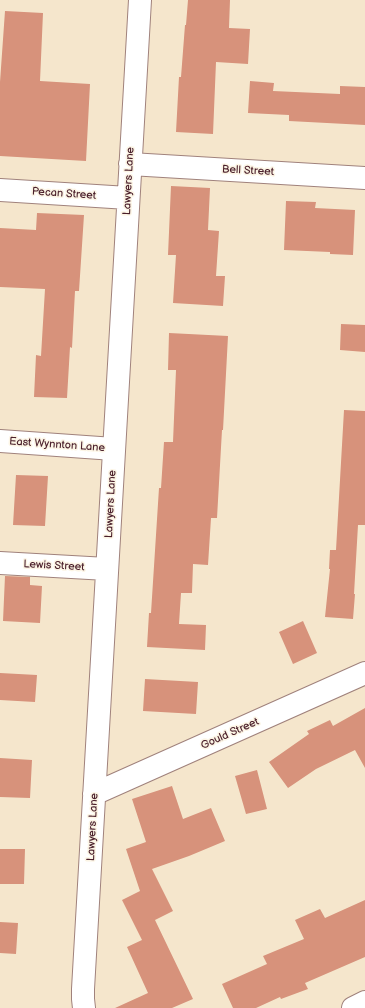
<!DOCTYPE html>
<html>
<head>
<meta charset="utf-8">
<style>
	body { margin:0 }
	canvas { display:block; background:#f5e6cc }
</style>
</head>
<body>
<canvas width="365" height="1008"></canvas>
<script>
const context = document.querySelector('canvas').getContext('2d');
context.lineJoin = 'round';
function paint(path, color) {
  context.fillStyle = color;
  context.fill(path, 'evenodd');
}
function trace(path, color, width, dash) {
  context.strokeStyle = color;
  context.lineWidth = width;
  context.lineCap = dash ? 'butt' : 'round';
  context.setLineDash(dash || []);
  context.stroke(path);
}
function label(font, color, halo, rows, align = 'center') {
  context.font = font + ' "Balsamiq Sans",sans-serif';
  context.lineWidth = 3;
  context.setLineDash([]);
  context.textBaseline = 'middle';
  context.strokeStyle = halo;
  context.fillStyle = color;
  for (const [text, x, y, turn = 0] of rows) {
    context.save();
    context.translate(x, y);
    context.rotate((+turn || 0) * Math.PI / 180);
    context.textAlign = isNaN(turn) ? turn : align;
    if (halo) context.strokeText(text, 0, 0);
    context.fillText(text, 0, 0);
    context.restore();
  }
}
const building = new Path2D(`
	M188,0h42l-1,28 21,1 -2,35 -32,-2 -3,72 -37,-2 3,-55h2l4,-52h1z
	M5,11l38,2 -3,68 50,3 -4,77 -86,-5v-74z
	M250,81l24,2 -1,8 67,3v-8l25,1v38l-76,-4v-6l-41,-2z
	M171,186l39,2 -2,42 11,1 -3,45h9l-2,30 -50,-3 3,-48h-8z
	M286,201l30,1 -1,6 40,2 -2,45 -23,-1v-2l-46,-2z
	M37,213l47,2 -5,76h-4l-3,57 -2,-1 -3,51 -33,-1 2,-42 5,1 4,-67 -45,-2v-59l36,2z
	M341,324l24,1v27l-25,-2z
	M169,333l59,3 -5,94h-1l-5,88h-6l-3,47 -15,-1 -1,29h-11l-2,31 27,1 -1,25 -58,-3 2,-34h2l8,-125h2l3,-46h9l3,-72h-8z
	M344,410l21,1v114h-7l-4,69h1l-2,25 -28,-2 5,-48h-1l1,-19h6z
	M16,475l32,1 -3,50 -32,-1z
	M5,576l25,1v8l12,1 -2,37 -37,-2z
	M303,621l14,32 -24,11 -14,-32z
	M0,673l37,2 -2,27 -35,-2z
	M145,679l53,3 -2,32 -53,-3z
	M365,708v60l-10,-18 -39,19 -28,19 -19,-26 40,-28 -2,-3 23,-11 3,6z
	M0,758l32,2 -2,38 -30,-1z
	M257,770l10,39 -21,5 -11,-38z
	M172,786l11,33 28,-11 14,33 -36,15 -37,13 21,42 -18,9 38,79 -21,9h-57l33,-15 -21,-46 15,-7 -20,-40 18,-9 -14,-42 20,-7 -14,-43z
	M0,849h25l-1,35h-24z
	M365,900v57l-60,26 3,6 -27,10 -1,-2 -24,11h-23l-11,-24 45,-20 -4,-8 41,-17 -9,-19 25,-11 5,9z
	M0,922l18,1 -2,31 -16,-1z`);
const minor = new Path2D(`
	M130,164l235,14
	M0,190l128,8
	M0,441l114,8
	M0,563l107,6
	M94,794l271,-121
	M84,1008l-1,-9v-10l57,-989
	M353,1008l12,-6`);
const streetNames = [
	["Bell Street",248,171,3],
	["Lawyers Lane",129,181,-87],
	["Pecan Street",64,194,4],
	["East Wynnton Lane",57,445,4],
	["Lawyers Lane",111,504,-87],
	["Lewis Street",54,566,3],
	["Gould Street",230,734,-24],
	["Lawyers Lane",93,827,-87]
];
paint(building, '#d7927b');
trace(minor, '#a0827c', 24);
trace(minor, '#fff', 22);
label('11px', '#4a1f2b', '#fcf5e5', streetNames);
</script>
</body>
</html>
